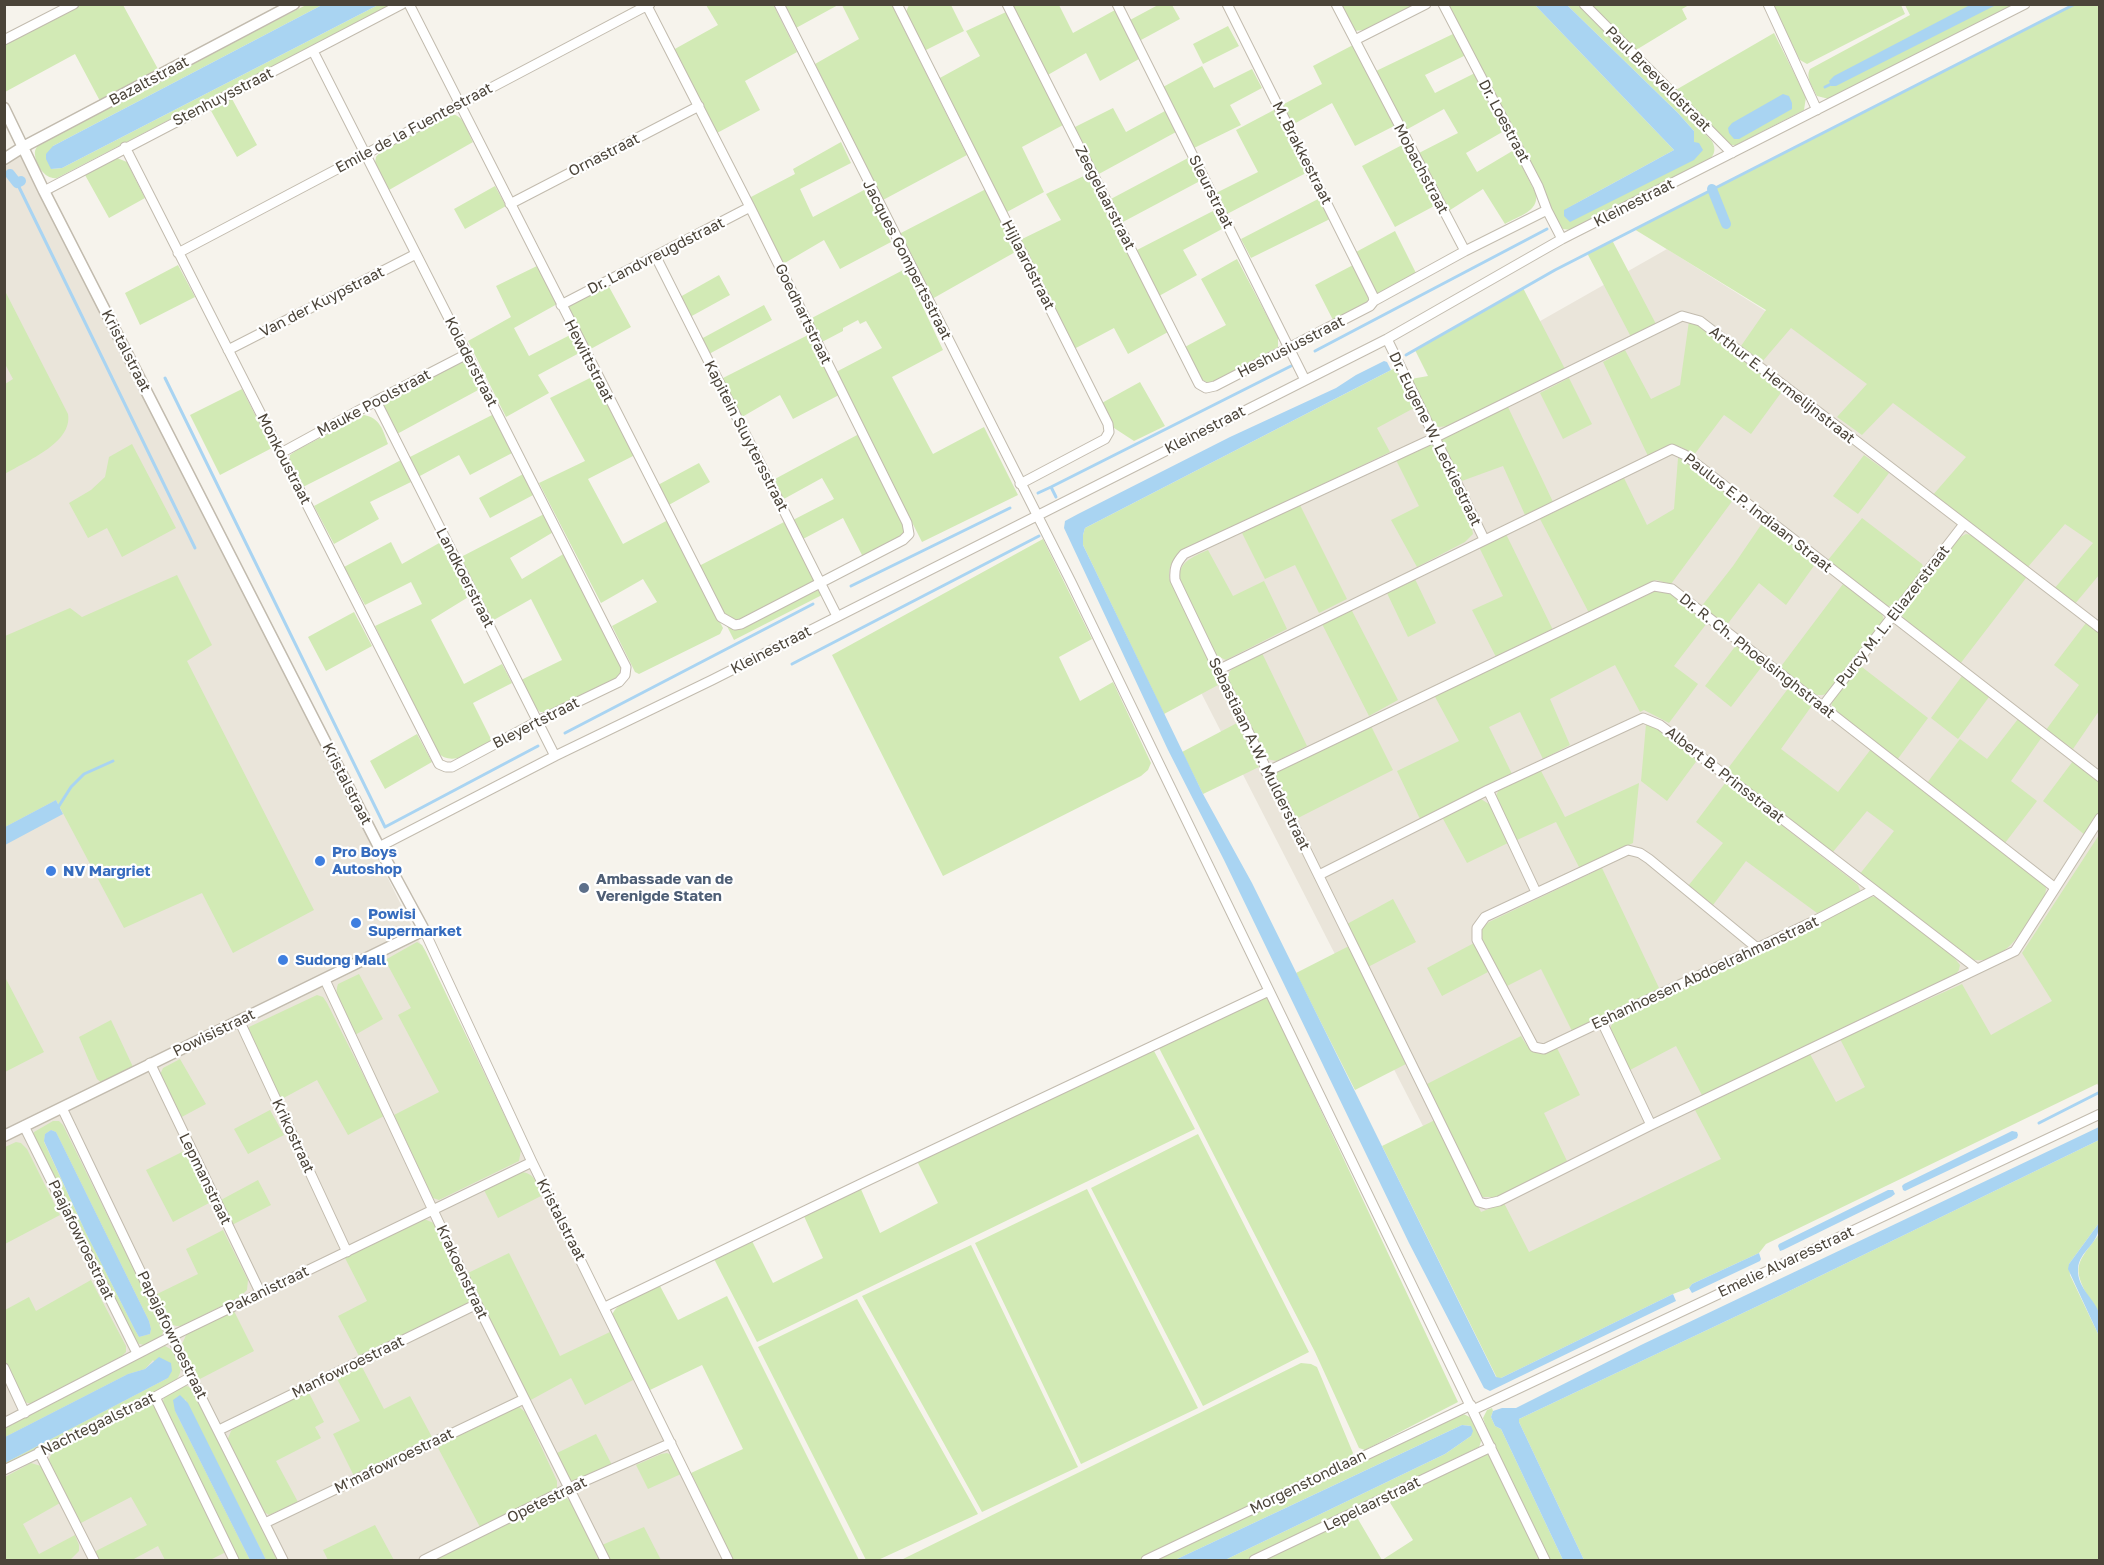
<!DOCTYPE html>
<html>
<head>
<meta charset="utf-8">
<style>
	body { margin:0 }
	#map { position:relative; width:2104px; height:1565px; overflow:hidden; background:#f6f3ec; font-family:"Golos Text",sans-serif }
	canvas { display:block }
	.frame { position:absolute; inset:0; border:6px solid #4b4439; pointer-events:none }
</style>
</head>
<body>
<div id="map">
<canvas width="2104" height="1565"></canvas>
<div class="frame"></div>
</div>
<script>
const context = document.querySelector('canvas').getContext('2d');
context.lineJoin = 'round';
function paint(path, color) {
  context.fillStyle = color;
  context.fill(path, 'evenodd');
}
function trace(path, color, width, dash) {
  context.strokeStyle = color;
  context.lineWidth = width;
  context.lineCap = dash ? 'butt' : 'round';
  context.setLineDash(dash || []);
  context.stroke(path);
}
function label(font, color, halo, rows, align = 'center') {
  context.font = font + ' "Golos Text",sans-serif';
  context.lineWidth = 4.5;
  context.setLineDash([]);
  context.textBaseline = 'middle';
  context.strokeStyle = halo;
  context.fillStyle = color;
  for (const [text, x, y, turn = 0] of rows) {
    context.save();
    context.translate(x, y);
    context.rotate((+turn || 0) * Math.PI / 180);
    context.textAlign = isNaN(turn) ? turn : align;
    if (halo) context.strokeText(text, 0, 0);
    context.fillText(text, 0, 0);
    context.restore();
  }
}
const residential = new Path2D(`
	M23,147l705,1413h-723l-1,-1403z
	M1667,249l432,272v565l-31,-22 -560,228 -378,-738z`);
const green = new Path2D(`
	M773,4l24,48 -52,29 15,29 -43,23 -44,-83 45,-25 -12,-20z
	M1012,4l47,1 14,28 42,-23 24,49 -39,22 -14,-28 -40,23z
	M81,5h42l35,64 -58,32 -25,-47 -70,38v-48z
	M306,5h16l-269,141 -2,23 11,-1 316,-163h13l-334,173c-11,2 -21,-12 -22,-23 -1,-6 3,-10 7,-14z
	M784,5h54l-42,23z
	M842,5h50l75,150 -84,45 -68,-136 44,-25z
	M909,5h42l13,26 -40,20 -19,-37z
	M1158,5h14l8,14 -39,21 -11,-20z
	M1340,5h76l-50,25 -13,1z
	M1448,5h87l139,145 -110,60 130,-68v-11l-16,-18 -111,-108h11l134,136c4,8 3,13 -3,19l-114,58h-2l-22,12 -8,-1 -6,-8z
	M1591,5h98l-7,4 5,10 -51,31z
	M1772,5h129l4,9 -98,50 -7,-4z
	M1905,5h116l-192,94 -12,-3c-4,-8 -12,-19 -7,-27l100,-54z
	M2075,5h24v570l-25,30 -20,-16 39,-46 -28,-19 -38,44 -95,-72 34,-39 -73,-54 -31,32 -25,-18 30,-33 -76,-56 -29,34 -21,-16 25,-36 -132,-81z
	M1006,12l57,113 -41,22 22,45 -39,21 -67,-134 42,-23 -14,-25z
	M1228,26l11,20 -36,18 -10,-20z
	M1455,33l11,22 -41,20 10,18 40,-20 29,58 -38,22 11,19 37,-22 22,44c3,18 -18,22 -31,30l-22,-35 -36,23 -30,-58 41,-21 -14,-24 -40,22 -30,-59z
	M1774,33l32,64 -2,13 -68,35h-6l-56,-54z
	M1353,45l41,81 -39,20 -23,-43 -40,22 -10,-20 40,-21 -9,-18z
	M1202,66l12,22 38,-19 10,19 -32,17 11,20 -47,23 -31,-61z
	M231,97l26,48 -20,12 -27,-48z
	M1113,108l13,24 39,-21 11,21 -79,43 -24,-47z
	M1274,110l34,62 -81,42 -11,-21 42,-21 -22,-42z
	M449,114c15,-1 18,17 24,28l-84,48 -14,-27 1,-6 5,-6z
	M841,142l10,21 -51,26 13,28 51,-27 27,52 -51,27 -16,-29 -41,24 -34,-66 46,-24 -2,-5z
	M1404,144l32,61 -41,22 -33,-61z
	M117,158l10,4 18,36 -36,20 -24,-43z
	M1188,158l12,23 -79,42 -12,-23z
	M1088,174l80,158 -40,22 -14,-26 -40,21 -56,-108 43,-21 -15,-26z
	M495,186l11,20 -41,23 -11,-20z
	M986,189l31,62 -85,48 -33,-65z
	M1320,198l10,21 -79,39 -10,-19z
	M1213,211l9,18 -39,21 14,25 -38,21 -24,-45z
	M1395,231l24,48 -42,16 -21,-43z
	M1612,240l44,84 -25,13 -44,-84z
	M1237,259l41,78v10l-66,36c-17,-1 -22,-22 -29,-35l43,-23 -25,-46z
	M1355,264l14,32 -2,6 -34,18 -18,-35z
	M178,265l17,32 -55,28 -15,-32z
	M539,265l20,38 -45,25 15,28 45,-23 9,18 -45,24 11,18 -43,24 -38,-76 43,-24 -15,-31z
	M905,269l38,81 -51,27 41,77 51,-27 34,68 -96,47 -86,-170 46,-24 -16,-27 -6,3 -2,-4 -15,8v3l-21,11 -12,-23z
	M719,275l11,20 -40,22 -10,-20z
	M608,285l23,42 -44,24 -20,-38 2,-9z
	M1523,288l42,81 -115,57 -12,1 -6,-3 -21,-45 17,-3 -13,-26z
	M5,291l63,123c5,29 -42,47 -63,60v-90l8,-5 -8,-15z
	M764,305l8,15 -63,34 -8,-15z
	M1689,321l10,4 84,65 -32,44 -27,-19 -30,40c-21,-15 -24,-10 -46,1l-45,-94 22,-12 26,49 29,-14z
	M808,335l31,60 -46,24 -13,-24 -38,22 -21,-38z
	M459,359l9,4 12,26 -83,45 -13,-26v-7z
	M1395,368l19,40 -37,20 13,24 -209,100c-9,8 -12,13 -12,26l51,106 -56,30 -81,-169v-10l2,-7z
	M596,375l39,80 -47,24 35,65 45,-24 55,108 -3,6 -81,40 -4,-2 -23,-46 45,-24 -14,-23 -42,24 -62,-120 46,-22 -35,-63z
	M1569,378l23,46 -29,15 -23,-46z
	M1140,382l25,44 -31,15 -23,-15 -11,-22z
	M242,389l30,59 -52,27 -30,-60z
	M1508,407l45,95 -28,13 -22,-49 -44,16 -18,-38 1,-5 3,-3z
	M494,414l20,38 -44,23 -11,-20 -41,22 -10,-19z
	M364,415c16,3 19,15 24,29l-85,43 -13,-25v-7l7,-5z
	M859,434l46,89v7l-3,6 -39,21 -20,-39 -40,21 -10,-19 41,-21 -12,-21 -40,22 -9,-20z
	M132,444l44,84 -54,29 -15,-29 -19,10 -19,-35 22,-13 14,-13 4,-20z
	M1427,444l5,1 4,4 36,79 1,6 -8,8 -48,25 -26,-47 28,-14 -23,-46z
	M1864,455l25,18 -31,41 -25,-18z
	M1678,458l7,1 48,41 -62,84 -15,-4 -67,33 -49,-94 84,-41 23,47 27,-16z
	M401,460l10,22 -41,20 9,17 -45,25 -20,-38z
	M699,463l11,19 -43,24 -11,-20z
	M525,473l10,21 -45,24 -11,-20z
	M1300,505l47,94 -28,14 -24,-48 -30,14 -23,-46z
	M546,513l9,18 -45,27 12,21 43,-26 56,106 1,12 -6,7 -69,34h-7l-5,-5 -14,-27 41,-20 -31,-61 -39,22 -33,-63z
	M1862,518l60,46 2,5 -26,34 -5,3h-6l-59,-46z
	M784,522l38,73 -88,45 -37,-73z
	M1763,522l53,41 -30,42 -27,-22 -33,43 -25,-19 32,-41z
	M1506,534l47,96 -57,27 -24,-47 31,-14 -24,-49z
	M1966,534l5,1 55,43 -66,86 -53,-41 -6,-9 2,-5 56,-71z
	M1043,539l49,100 -33,18 21,44 33,-19 38,81 -3,7 -7,6 -198,100 -111,-221z
	M391,542l11,22 39,-22 29,54 -39,24 33,64 38,-20 10,19 -39,20 19,38c-16,8 -39,28 -55,11l-62,-126 47,-22 -11,-22 -46,23 -21,-38z
	M1208,550l25,46 31,-15 23,48 -61,31 -11,-5 -36,-74c-1,-19 13,-24 29,-31z
	M177,575l35,70 -25,16 127,249 -81,43 -31,-60 -78,35 -68,-128 -51,27v-191l65,-28 12,9z
	M1414,577l22,46 -28,14 -22,-46z
	M1843,584l39,30 2,6 -2,6 -53,67c-19,9 -36,-13 -50,-24z
	M1658,590l15,5 34,28 -33,43 24,18 -29,39 -25,-13 -4,2 -25,-47 -65,34 20,46 -27,14 -23,-47 -31,15 23,47 -92,45 -23,-48 62,-30 -25,-46z
	M1350,607l48,93 -29,16 -48,-94z
	M354,612l18,34 -46,25 -18,-34z
	M2086,623l13,10v78l-26,38 -27,-19 33,-45 -25,-20z
	M1737,644l26,21 -32,42 -26,-21z
	M1262,653l45,93 -30,15 -11,-2 -38,-79c-1,-16 21,-21 34,-27z
	M1858,664l70,54 -31,42 -63,-48 -3,-9z
	M1962,676l27,21 -31,42 -27,-21z
	M1790,686l23,18 -32,45 57,43 33,-43 174,134 1,6 -1,6c-15,24 -39,74 -75,64l-111,-84 35,-44 -27,-20 -35,42 -106,-82z
	M2018,719l24,18 -31,44 26,20 -32,42 -78,-60 33,-44 27,20z
	M1237,723l22,44 -56,27 -21,-42z
	M1646,724l7,1 45,34 -31,42 -26,-20z
	M1371,726l22,44 -97,49 -23,-45 3,-3z
	M417,734l15,28 -47,27 -15,-28z
	M2073,761l26,20v33l-14,21 -42,-34z
	M1540,769l25,48 74,-34 -6,60 -53,26 -24,-47 -39,18 -21,-44 4,-9z
	M1726,782l126,98 6,5 2,5 -2,5 -32,15 -9,3 -71,-52 -33,44 -25,-19 35,-43 -27,-21z
	M1481,799l11,7 18,36 -43,21 -25,-46z
	M2099,835v248l-333,161 -7,9 -67,31 -3,4 -16,6 -172,84h-4l-115,-232 53,-26 46,92 23,-9 25,49 192,-93 -26,-49 115,-56 26,48 29,-15 -25,-48 122,-55 29,51 61,-34 -30,-48z
	M1602,868l58,122 -87,43 -32,-64 -36,18 -25,-53 3,-7 6,-5z
	M1870,896l9,2 74,58 7,9 -1,5 -4,5 -252,122 -27,-51 -46,24 -19,-38v-6l4,-6z
	M1393,899l23,43 -48,25 -21,-43z
	M417,942l5,3 4,7 95,198 -2,11 -80,39 -6,-2 -3,-6 -36,-77 45,-23 -41,-77 13,-7 -26,-48z
	M1474,943l14,29 -46,24 -15,-28z
	M1349,946l57,118 -51,26 -59,-117z
	M359,974l24,45 -28,16c-7,-15 -23,-35 -17,-51z
	M5,977l39,75 -39,20h-1z
	M317,995l6,2 4,6 57,113 -36,19 -31,-55 -39,21 -32,-70 3,-4z
	M1267,996l191,406 -93,48 -6,-2 -44,-96 -157,-306z
	M111,1020l23,49 -30,16 -7,-6 -18,-42z
	M1521,1036c11,19 16,21 36,12l23,47 -36,18 23,48 -70,36h-14l-5,-4 -53,-108z
	M1153,1049l42,80 -438,213 -44,-85 38,-18 22,44 50,-25 -20,-44 57,-27 20,46 58,-30 -21,-42z
	M180,1059l26,45 -28,15 -19,-42 4,-9z
	M270,1110l14,25 -36,19 -14,-25z
	M53,1121h6l4,4 98,200 2,7 -2,6 -17,7 -8,-2 -104,-207 2,-4zM51,1130l5,2 93,189 2,8 -1,5 -11,3 -4,-7 -49,-97 -42,-91 1,-8z
	M1198,1134l111,218 -106,54 -112,-218z
	M2099,1140v83l-30,41 1,11 29,61v224h-515l-65,-138v-3l262,-124z
	M16,1142l5,1 6,6 33,66 -55,29v-97z
	M184,1151l27,51 -38,20 -27,-52z
	M521,1172c14,1 16,12 22,23l-45,23 -14,-28z
	M258,1180l13,25 -39,20 -13,-24z
	M1087,1189l111,219 -117,56 -106,-221z
	M424,1219l10,4 36,75 -1,6 -109,54 -22,-42 29,-15 -22,-43z
	M223,1230l25,50 -1,10 -7,7 -59,29h-5l-5,-2 -16,-29 43,-21 -12,-25z
	M2099,1234v81c-7,-14 -26,-36 -19,-53 4,-10 13,-19 19,-28z
	M971,1245l107,222 -96,45 -120,-216z
	M509,1253l51,103 52,-25 23,48 -50,26 -14,-27 -42,23 -61,-128z
	M91,1280l35,66v6l-4,4 -90,48 -8,-2 -19,-41v-51l24,-13 7,14z
	M660,1286l18,34 49,-24 132,264h-126l-42,-87 52,-24 -41,-84 -52,25 -38,-74c2,-14 36,-24 48,-30z
	M857,1299l121,215 -100,46h-12l-108,-213z
	M234,1311l20,40 -56,29 -16,-36 5,-11z
	M165,1346l9,5c5,12 11,20 1,30l-170,86v-4l163,-85 -15,-18 -8,9 -17,5 -123,63v-9l127,-67z
	M1301,1363l10,1 6,3 36,86 -2,5 -213,102h-237z
	M362,1367l22,42 26,-13 22,41 -78,39 -21,-42 27,-13 -23,-42z
	M186,1386l4,1 4,5 83,168h-11l-81,-161 -10,12 75,149h-12l-75,-154c-2,-12 12,-19 23,-20z
	M308,1391l16,31 -9,5 6,11 -45,23 22,41 -29,13 -5,-3 -37,-71 4,-10 5,-5z
	M150,1404h4l72,148 -16,8h-45l-7,-14 -26,14h-35l-5,-7 55,-28 -16,-28 -52,27 -31,-63 5,-10z
	M518,1406l7,6 32,69v11l-76,37 -44,-83z
	M1492,1408l1,3 -2,6 4,9 6,3 62,131h-14l-61,-128 -5,-14 4,-8z
	M1462,1414c13,2 24,22 17,33l-233,113h-21l220,-106 26,-18v-10l-9,-1 -15,7 -272,128h-23l254,-121z
	M596,1434l17,33 -38,16 -5,-1 -15,-28z
	M667,1453l6,3 8,18 -33,15 -12,-24 25,-11z
	M1485,1453l6,3 50,104h-281l95,-46 27,46 31,-20 -24,-39z
	M31,1463l10,3 19,37 -37,21 16,30 36,-19 4,10v6l-9,9h-65v-83z
	M564,1496l7,6 28,58h-166z
	M375,1525l19,35h-66l-5,-10z
	M644,1527l17,33h-51l-8,-15z`);
const water = new Path2D(`
	M322,5h56l-316,163 -11,1 -5,-10v-5l7,-8z
	M1535,5h32l111,108 16,18v11l5,1 4,7 -9,10 -124,62 -6,-6v-6l110,-60z
	M1970,5h26l-160,81h-5l-2,-5 5,-5z
	M1783,94l6,2 3,7v6l-53,30h-5l-5,-6 -1,-5 4,-5z
	M1384,361l3,1 4,8 -306,158 -2,7v10l120,249 49,89 244,494 5,1 172,-84 3,7 -186,90 -6,-3 -75,-145 -185,-383 -56,-110 -104,-222 1,-7 13,-7 152,-77 106,-49 20,-13z
	M56,800l7,14 -58,31v-18z
	M2099,1127v13l-318,155 -262,124v3l65,138h-21l-62,-131 -6,-3 -4,-9 2,-6 9,-3h14l125,-63z
	M51,1130l5,2 93,189 2,8 -1,5 -11,3 -4,-7 -49,-97 -42,-92 1,-7z
	M2012,1131l5,1 1,3 -1,3 -112,53 -2,-1 -1,-4 2,-2z
	M1888,1190h5l2,4 -4,3 -108,53 -3,1 -2,-5 1,-2z
	M2099,1223c1,22 -20,27 -21,46 -1,20 18,30 22,47 1,6 0,14 -1,20l-31,-67 1,-5z
	M1759,1253l2,6 -1,2 -68,32 -3,-5 3,-4z
	M159,1357l12,6 1,8 -4,7 -163,85v-26l123,-63 17,-5z
	M180,1395l8,8 78,157h-16l-75,-149 -2,-11z
	M1462,1425l9,1 2,5 -2,5 -26,18 -220,106h-50z`);
const stream = new Path2D(`
	M1825,87l8,-4
	M17,183l178,365
	M1315,351l232,-122
	M1406,355l149,-85 520,-266
	M165,378l220,449 153,-81
	M1038,493l13,-6
	M1056,497l-5,-10 240,-121
	M851,586l159,-78
	M792,664l247,-128
	M565,733l248,-129
	M57,809l14,-22 13,-13 29,-13
	M2039,1123l61,-31`);
const canal = new Path2D(`
	M10,174l7,9 4,-2
	M1712,189l14,35`);
const minor = new Path2D(`
	M409,4l312,613 14,8 6,-1 162,-84 6,-6 -2,-11 -157,-316 -104,-203
	M779,4l292,578 474,978
	M897,4l211,420 1,8 -4,7 -85,45
	M1007,4l192,380 7,4 9,-2 155,-80 4,-5 91,-50
	M1117,4l188,376
	M1227,4l146,292 1,5
	M1336,4l129,247 82,-41
	M1443,4l95,182 9,24 15,29
	M1584,4l148,149
	M1768,4l49,106
	M4,40l70,-36
	M1355,40l71,-36
	M125,147l314,617 7,3h6l86,-46 81,-39 6,-7 1,-8 -313,-616
	M44,191l358,-187
	M510,204l189,-98
	M178,253l472,-249
	M656,257l181,359
	M561,305l189,-98
	M1387,339l97,200
	M228,350l188,-96
	M376,401l179,355
	M281,453l95,-52 91,-47
	M2100,628l-400,-307 -18,-5 -248,122 -250,116c-8,9 -10,14 -9,26 99,208 203,414 304,622l7,2 13,-3 152,-76 364,-174 85,-133
	M1218,670l454,-221 13,6 415,322
	M1822,707l142,-183
	M1266,772l388,-186 18,3 382,298
	M1488,790l48,102
	M379,847l176,-91 157,-76 675,-341 175,-100 463,-235
	M1319,875l169,-85 155,-72 17,7 316,243
	M424,930l108,232 196,398
	M1757,948l-108,-89 -9,-6 -12,-3 -143,67 -8,11v12l57,107 10,2 266,-126 63,-33
	M325,980l152,324 128,256
	M239,1020l108,232
	M1602,1022l49,103
	M150,1063l111,231
	M62,1108l129,269 92,183
	M24,1126l113,227
	M605,1307l264,-127 400,-189
	M4,1368l21,45
	M155,1397l79,163
	M1473,1410l627,-296
	M4,1423l168,-87 360,-174
	M219,1430l258,-126
	M39,1452l55,108
	M4,1470l151,-73 36,-20
	M265,1523l259,-124
	M424,1560l145,-72 102,-45
	M1146,1560l325,-155
	M1254,1560l237,-113`);
const tertiary = new Path2D(`
	M4,108l40,83 335,656 45,83 -420,206
	M4,159l19,-12 271,-143`);
const markers = [
	[320,861,6,"#3f7fe0"],
	[51,871,6,"#3f7fe0"],
	[584,888,6,"#5c6f8a"],
	[356,923,6,"#3f7fe0"],
	[283,960,6,"#3f7fe0"]
];
const streetNames = [
	["Paul Breeveldstraat",1658,79,45],
	["Bazaltstraat",149,81,-28],
	["Stenhuysstraat",223,97,-27],
	["Dr. Loestraat",1504,121,62],
	["Emile de la Fuentestraat",414,128,-28],
	["M. Brakkestraat",1302,153,63],
	["Ornastraat",604,155,-27],
	["Mobachstraat",1421,169,62],
	["Sleurstraat",1211,192,63],
	["Zeegelaarstraat",1105,198,63],
	["Kleinestraat",1634,203,-27],
	["Dr. Landvreugdstraat",656,256,-27],
	["Jacques Gompertsstraat",907,260,63],
	["Hijlaardstraat",1028,265,63],
	["Van der Kuypstraat",322,302,-27],
	["Goedhartstraat",803,314,64],
	["Heshusiusstraat",1291,347,-27],
	["Kristalstraat",126,351,63],
	["Hewittstraat",589,361,63],
	["Koladerstraat",471,362,63],
	["Arthur E. Hermelijnstraat",1782,385,38],
	["Mauke Poolstraat",374,403,-28],
	["Kleinestraat",1205,430,-27],
	["Kapitein Sluytersstraat",746,436,63],
	["Dr. Eugene W. Leckiestraat",1435,439,64],
	["Monkoustraat",284,459,63],
	["Paulus E.P. Indiaan Straat",1758,513,38],
	["Landkoerstraat",465,578,63],
	["Purcy M. L. Eliazerstraat",1893,616,-52],
	["Kleinestraat",771,650,-27],
	["Dr. R. Ch. Phoelsinghstraat",1757,656,38],
	["Bleyertstraat",536,723,-27],
	["Sebastiaan A.W. Mulderstraat",1259,754,64],
	["Albert B. Prinsstraat",1725,775,38],
	["Kristalstraat",347,784,63],
	["Eshanhoesen Abdoelrahmanstraat",1705,973,-25],
	["Powisistraat",214,1033,-26],
	["Krikostraat",293,1136,65],
	["Lepmanstraat",205,1179,64],
	["Kristalstraat",561,1220,63],
	["Paajafowroestraat",81,1240,64],
	["Emelie Alvaresstraat",1786,1262,-25],
	["Krakoenstraat",462,1272,65],
	["Pakanistraat",267,1290,-26],
	["Papajafowroestraat",172,1335,64],
	["Manfowroestraat",348,1367,-26],
	["Nachtegaalstraat",98,1424,-26],
	["M'mafowroestraat",394,1461,-26],
	["Morgenstondlaan",1308,1482,-26],
	["Opetestraat",547,1500,-26],
	["Lepelaarstraat",1372,1504,-26]
];
const shopNames = [
	["Pro Boys",332,852],
	["Autoshop",332,869],
	["NV Margriet",63,871],
	["Powisi",368,914],
	["Supermarket",368,931],
	["Sudong Mall",295,960]
];
const serviceNames = [
	["Ambassade van de",596,879],
	["Verenigde Staten",596,896]
];
paint(residential, '#eae5da');
paint(green, '#d2eab5');
paint(water, '#a9d4f2');
trace(stream, '#a9d4f2', 3);
trace(canal, '#a9d4f2', 10);
trace(minor, '#c2bbae', 11);
trace(tertiary, '#c2bbae', 13);
trace(minor, '#fff', 9);
trace(tertiary, '#fff', 10);
for (const [x, y, r, color] of markers) {
  const dot = new Path2D();
  dot.arc(x, y, r, 0, 2 * Math.PI);
  context.fillStyle = color;
  context.fill(dot);
  trace(dot, '#fff', 2);
}
label('15px', '#4b4439', '#fff', streetNames);
label('bold 15px', '#366cbe', '#fff', shopNames, 'left');
label('bold 15px', '#4e5e75', '#fff', serviceNames, 'left');
</script>
</body>
</html>
